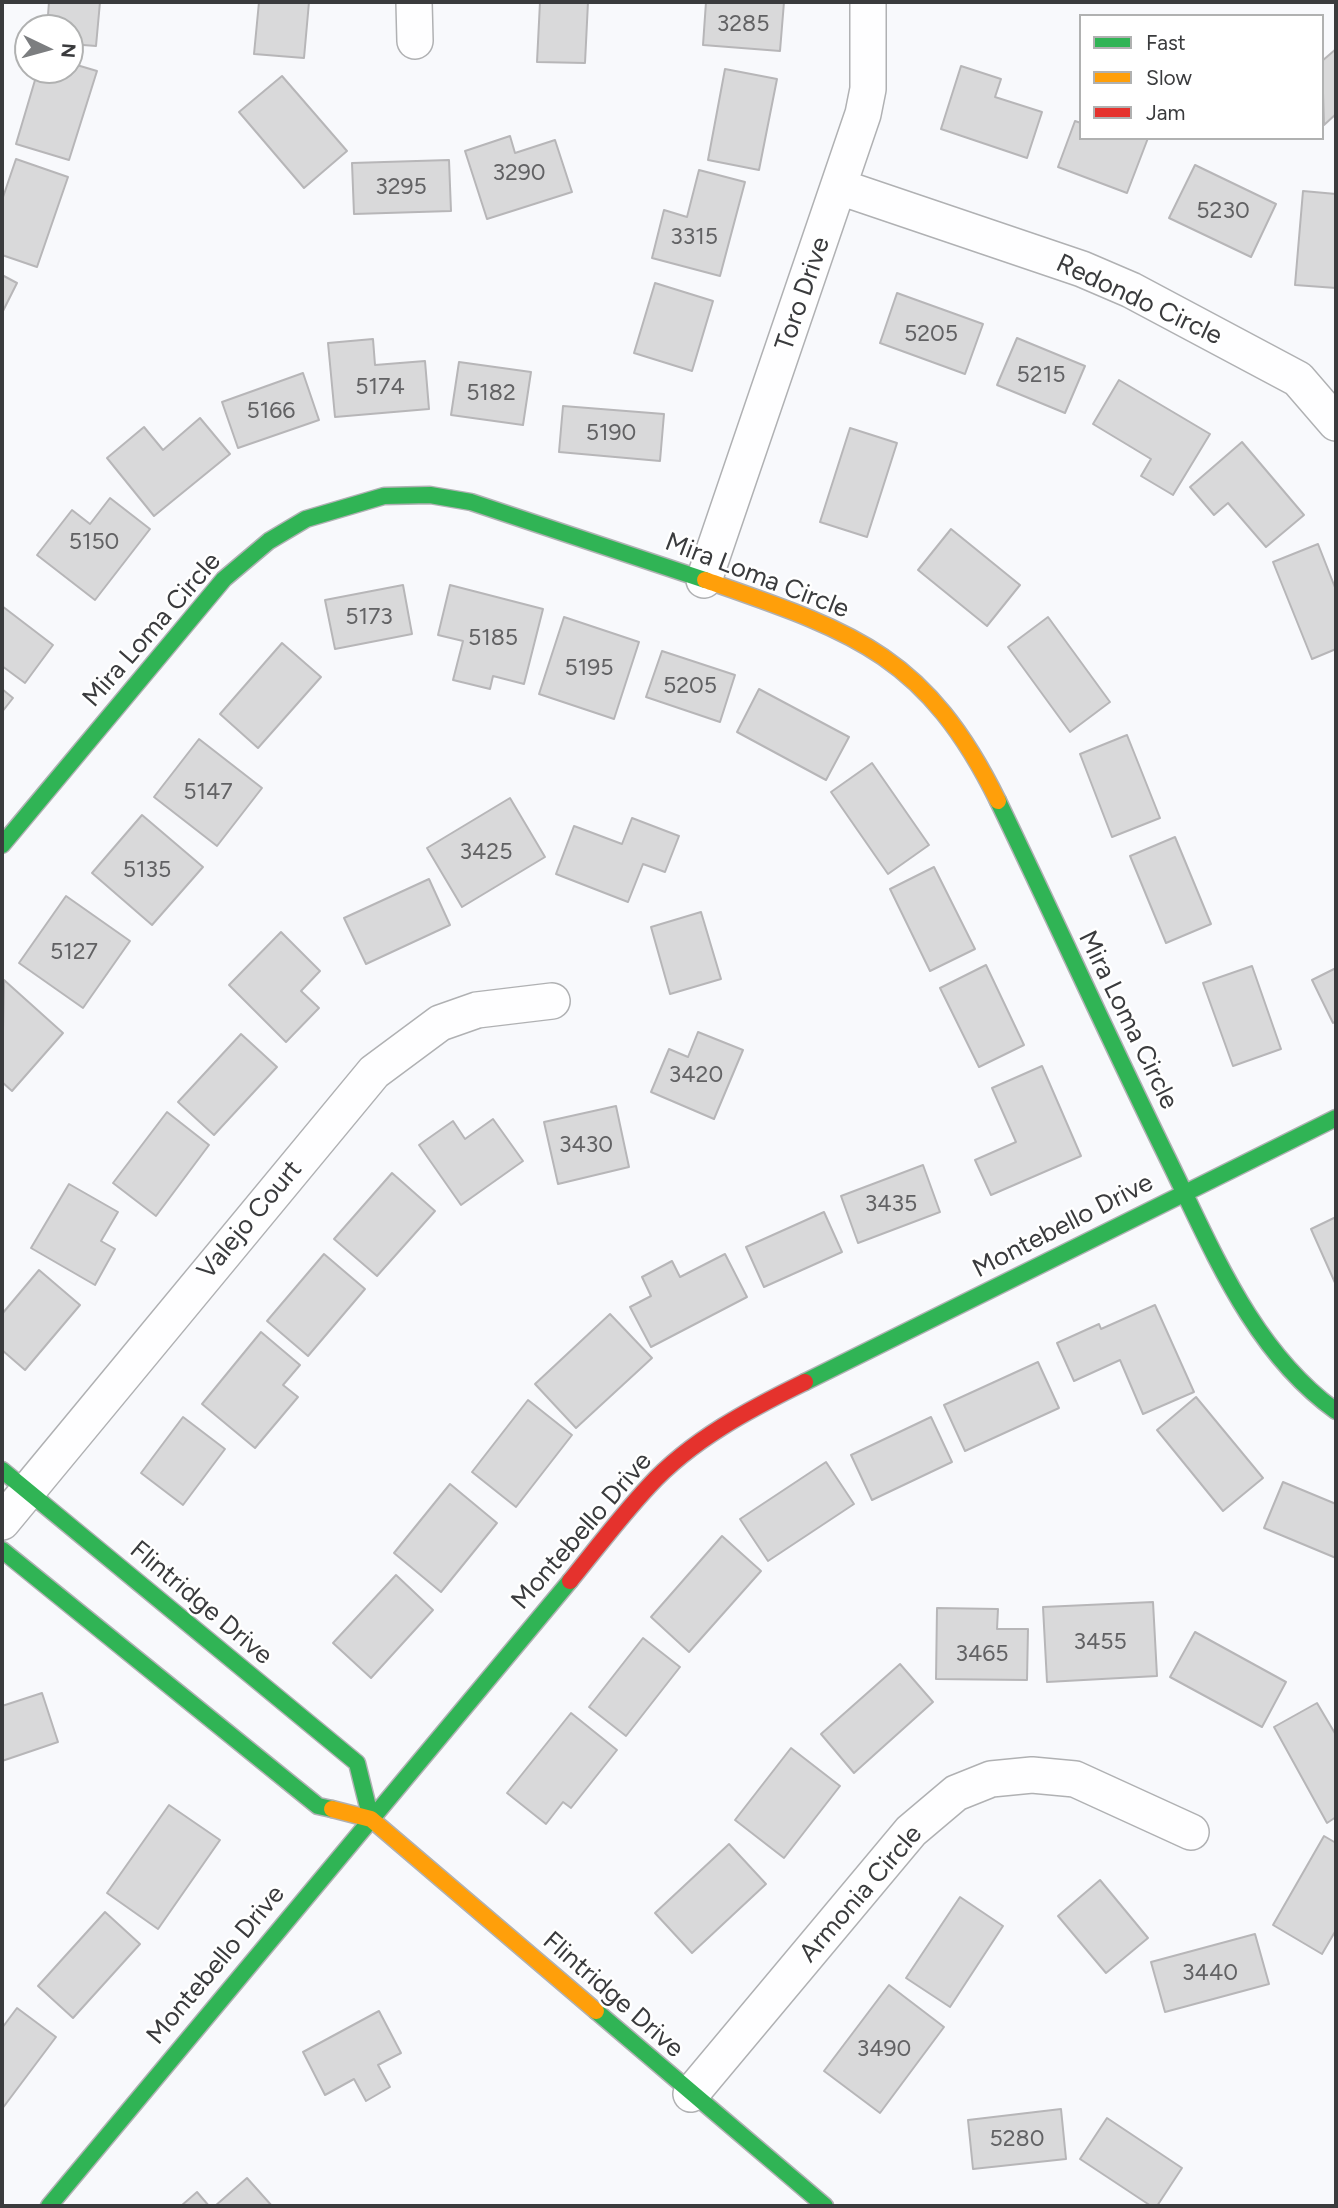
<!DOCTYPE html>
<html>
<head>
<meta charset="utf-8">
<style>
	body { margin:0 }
	#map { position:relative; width:1338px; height:2208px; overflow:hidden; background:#f8f9fc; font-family:Figtree,sans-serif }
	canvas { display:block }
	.frame { position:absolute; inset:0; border:4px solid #3a3b3d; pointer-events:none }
	.legend { position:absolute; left:1079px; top:14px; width:245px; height:126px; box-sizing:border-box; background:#fff; border:2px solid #b0b1b1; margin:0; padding:9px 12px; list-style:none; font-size:21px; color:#3a3b3d }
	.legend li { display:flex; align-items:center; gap:14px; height:35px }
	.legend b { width:35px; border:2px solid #b0b1b1 }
	.north { position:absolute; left:14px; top:14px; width:70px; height:70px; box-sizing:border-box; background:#fff; border:2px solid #b0b1b1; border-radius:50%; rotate:95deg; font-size:19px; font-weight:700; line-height:28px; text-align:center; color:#3a3b3d }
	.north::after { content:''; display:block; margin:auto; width:24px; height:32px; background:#7c7e80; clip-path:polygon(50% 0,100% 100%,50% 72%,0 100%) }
</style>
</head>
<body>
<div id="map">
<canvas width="1338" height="2208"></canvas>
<div class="frame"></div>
<ul class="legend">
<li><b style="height:9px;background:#30b455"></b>Fast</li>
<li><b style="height:9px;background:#ff9f0a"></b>Slow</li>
<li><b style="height:9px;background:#e5322d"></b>Jam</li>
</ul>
<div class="north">N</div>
</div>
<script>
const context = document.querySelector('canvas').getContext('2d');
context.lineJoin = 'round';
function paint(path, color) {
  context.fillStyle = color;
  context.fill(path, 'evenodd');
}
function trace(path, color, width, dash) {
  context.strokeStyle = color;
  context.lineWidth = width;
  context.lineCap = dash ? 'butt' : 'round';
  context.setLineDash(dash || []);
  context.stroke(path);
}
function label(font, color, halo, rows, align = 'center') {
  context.font = font + ' Figtree,sans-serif';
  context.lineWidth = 5;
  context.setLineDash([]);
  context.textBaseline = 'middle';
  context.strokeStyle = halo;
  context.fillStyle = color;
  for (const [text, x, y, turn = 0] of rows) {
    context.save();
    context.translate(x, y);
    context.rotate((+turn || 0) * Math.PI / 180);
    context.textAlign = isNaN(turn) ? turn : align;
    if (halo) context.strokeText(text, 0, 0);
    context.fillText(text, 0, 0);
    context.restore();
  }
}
const building = new Path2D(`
	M49,2h51l-4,44 -26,-2v-16h-23z
	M259,2h50l-5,56 -50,-4z
	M540,2h48l-3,61 -48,-1z
	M706,2h78l-4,49 -77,-6z
	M1336,49v65l-12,11 -2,-64z
	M70,63l27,8 -28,89 -53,-16 22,-74h32z
	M961,66l40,13 -6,18 47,15 -15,46 -86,-29z
	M725,69l52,10 -18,91 -51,-10z
	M282,76l65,75 -43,37 -65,-76z
	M1075,121l6,2v15h67l-21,55 -69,-26z
	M510,136l5,17 40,-13 17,52 -85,27 -22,-68z
	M16,159l52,18 -31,90 -35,-12v-55z
	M449,160l2,51 -97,3 -2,-51z
	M1195,165l81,39 -25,53 -82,-39z
	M699,170l46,12 -25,94 -68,-18 12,-48 23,7z
	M1303,191l33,3v94l-41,-3z
	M2,275l15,8 -15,30z
	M655,283l58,18 -21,70 -58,-18z
	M897,293l86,31 -18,50 -85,-31z
	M1017,338l68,28 -20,47 -68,-28z
	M373,339l2,26 50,-4 4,48 -94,8 -7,-74z
	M459,362l72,10 -8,53 -72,-10z
	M303,373l16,47 -81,28 -16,-46z
	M1119,380l91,54 -37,61 -32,-19 10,-17 -58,-35z
	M563,406l101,8 -4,47 -101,-9z
	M200,418l30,36 -76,62 -47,-58 37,-31 19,23z
	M850,428l47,15 -30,94 -47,-15z
	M1242,442l62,73 -38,32 -38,-44 -14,12 -24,-28z
	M110,498l40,31 -55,71 -58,-45 35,-45 18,14z
	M951,529l69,56 -33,41 -69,-56z
	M1318,544l18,46v59l-24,10 -39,-97z
	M403,585l9,49 -77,15 -10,-49z
	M450,585l93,24 -19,75 -31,-8 -3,13 -37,-9 10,-39 -25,-6z
	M2,606l51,39 -28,38 -23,-17z
	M564,617l75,25 -25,77 -75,-25z
	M1048,617l62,85 -40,30 -62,-85z
	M282,643l39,34 -63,71 -38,-34z
	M662,651l73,24 -15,47 -74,-25z
	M2,689l11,9 -11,14z
	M759,689l90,48 -23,43 -89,-48z
	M1127,735l33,83 -48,19 -32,-83z
	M199,739l63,49 -45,58 -63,-49z
	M872,763l57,82 -41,29 -57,-82z
	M510,798l35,59 -83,50 -35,-59z
	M142,815l61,52 -51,58 -60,-52z
	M632,818l47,18 -14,36 -22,-8 -15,38 -72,-28 18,-48 48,18z
	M1175,837l36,87 -45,19 -36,-87z
	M934,867l41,82 -45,22 -40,-82z
	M429,879l21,46 -84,39 -22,-46z
	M66,896l64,45 -47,67 -64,-45z
	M701,912l20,67 -51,15 -19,-67z
	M281,932l39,39 -19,20 18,17 -33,34 -57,-57z
	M986,965l38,80 -45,22 -39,-79z
	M1252,966l29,83 -48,17 -30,-83z
	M1336,968v53l-3,2 -21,-43z
	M4,980l59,53 -51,58 -10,-9z
	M698,1032l45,18 -29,69 -63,-27 18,-43 19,8z
	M241,1034l36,33 -63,68 -36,-33z
	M1042,1066l39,90 -90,39 -16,-35 41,-18 -24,-54z
	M616,1106l13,61 -71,17 -14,-62z
	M167,1112l42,33 -53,71 -43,-33z
	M493,1119l30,42 -62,44 -42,-60 34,-24 12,18z
	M923,1165l17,47 -82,31 -17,-47z
	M392,1173l43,38 -58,65 -43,-37z
	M69,1184l49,28 -17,29 14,8 -20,36 -64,-37z
	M824,1212l18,40 -78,35 -18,-40z
	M1336,1217v68l-25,-56z
	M324,1254l41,35 -57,67 -41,-35z
	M725,1254l22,43 -96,50 -21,-40 21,-11 -9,-19 30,-16 8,16z
	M39,1270l41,35 -55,65 -23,-20v-36z
	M1155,1305l39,87 -51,22 -23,-54 -46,21 -17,-38 42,-19 2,5z
	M610,1314l42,44 -76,70 -41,-44z
	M261,1332l39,33 -17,20 15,12 -43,51 -53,-44z
	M1038,1362l21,46 -94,43 -21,-46z
	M1196,1397l67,81 -40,33 -66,-81z
	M528,1400l44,35 -56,72 -44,-35z
	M183,1417l42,32 -42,56 -42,-32z
	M931,1417l21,45 -80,38 -21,-45z
	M826,1462l28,42 -86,57 -28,-42z
	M1283,1482l53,22v54l-72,-30z
	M450,1484l47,39 -56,69 -47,-39z
	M722,1536l39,35 -72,81 -38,-35z
	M396,1575l37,35 -62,68 -38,-35z
	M1153,1602l4,74 -110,6 -4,-75z
	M937,1608l61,1 -1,20h31l-1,51 -91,-1z
	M1195,1632l91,50 -24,45 -92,-50z
	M643,1638l37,29 -54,69 -37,-29z
	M900,1664l33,38 -79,71 -33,-39z
	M42,1693l16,49 -56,19v-55z
	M1317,1703l19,32v82l-9,6 -53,-96z
	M571,1713l46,37 -46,58 -8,-6 -17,22 -39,-31z
	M791,1748l49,38 -56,72 -49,-38z
	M169,1805l51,35 -62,89 -51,-36z
	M1324,1836l12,7v87l-14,24 -49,-29z
	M729,1844l37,40 -74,69 -37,-40z
	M1100,1880l48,58 -42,35 -48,-57z
	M960,1897l43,29 -53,81 -44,-29z
	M105,1912l35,32 -67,74 -35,-32z
	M1255,1934l14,50 -104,28 -14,-50z
	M889,1985l55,42 -64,86 -56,-42z
	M17,2008l39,29 -54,72v-81z
	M379,2011l22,42 -23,12 12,22 -24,14 -12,-22 -29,16 -22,-43z
	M1061,2109l5,50 -93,10 -5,-49z
	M1107,2118l75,50 -25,38h-6l-71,-47z
	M247,2178l25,28h-57z
	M197,2192l12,14h-28z`);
const street = new Path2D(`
	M414,2l1,39
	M840,187l242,82 49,21 167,89 38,44
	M704,580l159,-466 5,-25v-87
	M2,1522l372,-450 66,-49 37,-13 75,-9
	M691,2094l220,-263 45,-38 35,-14 41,-4 43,4 116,53`);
const fast = new Path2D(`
	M998,801c57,118 111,238 169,356 45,91 84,193 169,254
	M2,845l222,-266 45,-38 37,-22 78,-23 46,-1 41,7 234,78
	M805,1382l531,-264
	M2,1470l355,293 14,56
	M2,1550l316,256 14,3
	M596,2011l229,195
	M49,2206l521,-625`);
const slow = new Path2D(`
	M705,580c146,51 220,73 293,221
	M332,1809l39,10 225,192`);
const jam = new Path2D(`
	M570,1581c26,-32 51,-65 79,-95 42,-46 101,-77 156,-104`);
const numberNames = [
	["3285",743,24],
	["3290",519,173],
	["3295",401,187],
	["5230",1223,211],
	["3315",694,237],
	["5205",931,334],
	["5215",1041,375],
	["5174",380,387],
	["5182",491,393],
	["5166",271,411],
	["5190",611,433],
	["5150",94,542],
	["5173",369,617],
	["5185",493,638],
	["5195",589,668],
	["5205",690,686],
	["5147",208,792],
	["3425",486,852],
	["5135",147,870],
	["5127",74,952],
	["3420",696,1075],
	["3430",586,1145],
	["3435",891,1204],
	["3455",1100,1642],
	["3465",982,1654],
	["3440",1210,1973],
	["3490",884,2049],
	["5280",1017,2139]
];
const streetNames = [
	["Toro Drive",803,294,-71],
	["Redondo Circle",1139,300,25],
	["Mira Loma Circle",757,576,21],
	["Mira Loma Circle",152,630,-49],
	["Mira Loma Circle",1128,1020,64],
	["Valejo Court",250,1220,-50],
	["Montebello Drive",1063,1226,-27],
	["Montebello Drive",582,1531,-49],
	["Flintridge Drive",201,1603,40],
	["Armonia Circle",861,1894,-49],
	["Montebello Drive",216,1965,-50],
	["Flintridge Drive",613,1995,41]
];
paint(building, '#d9d9da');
trace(building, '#b7b6b8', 2);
trace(street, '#b0b1b3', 38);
trace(fast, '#b0b1b3', 19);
trace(slow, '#b0b1b3', 19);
trace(jam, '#b0b1b3', 19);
trace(street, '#fefeff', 35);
trace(fast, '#30b455', 16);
trace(slow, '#ff9f0a', 16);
trace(jam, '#e5322d', 16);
label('23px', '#626264', null, numberNames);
label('26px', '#3a3b3d', '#fff', streetNames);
</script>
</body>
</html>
